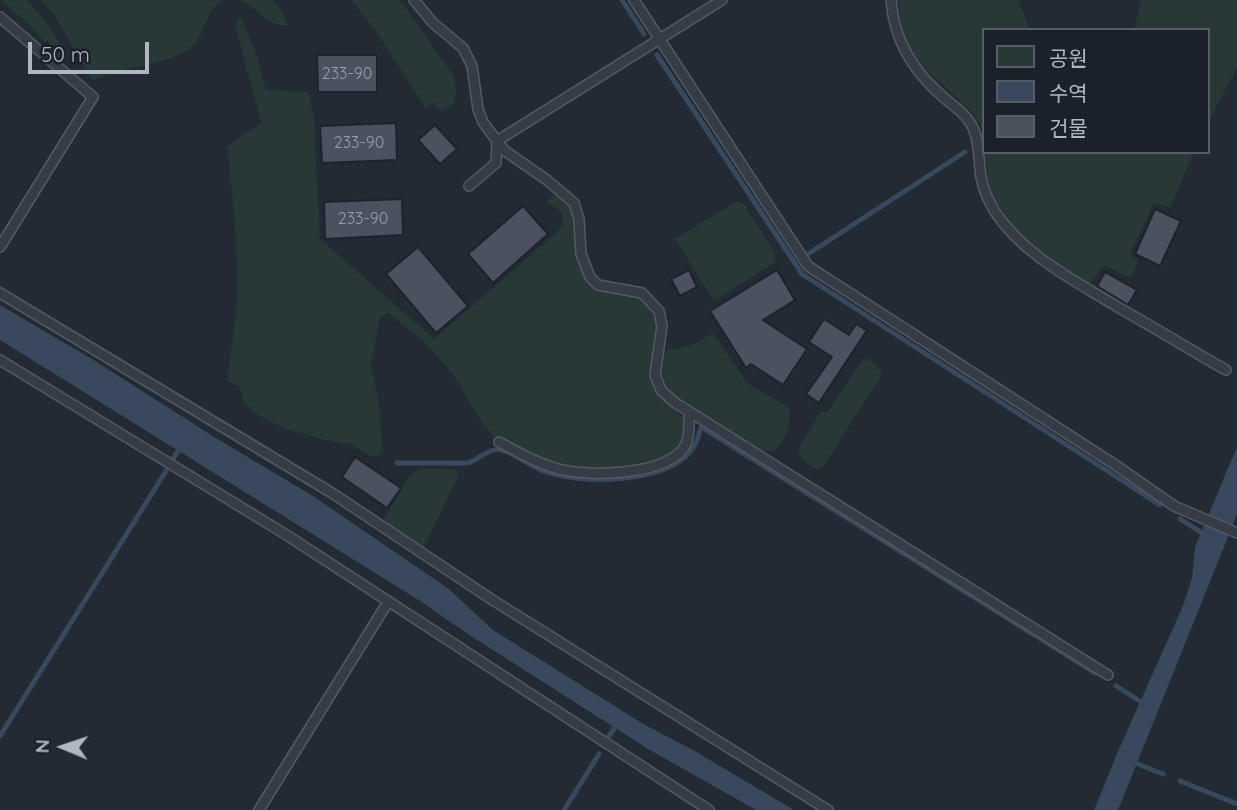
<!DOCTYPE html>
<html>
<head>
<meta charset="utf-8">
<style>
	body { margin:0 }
	#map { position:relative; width:1237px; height:810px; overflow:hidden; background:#222a34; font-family:Quicksand,"Noto Sans KR",sans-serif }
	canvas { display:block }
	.legend { position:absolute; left:982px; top:28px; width:228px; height:126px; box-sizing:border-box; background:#1b212a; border:2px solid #575d67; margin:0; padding:9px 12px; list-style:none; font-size:21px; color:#b0b7c2 }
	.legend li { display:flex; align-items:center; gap:14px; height:35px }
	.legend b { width:35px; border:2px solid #575d67 }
	.north { position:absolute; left:28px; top:712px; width:70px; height:70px; -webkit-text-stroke:5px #1b212a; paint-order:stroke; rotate:272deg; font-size:19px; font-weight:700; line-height:28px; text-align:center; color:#b0b7c2 }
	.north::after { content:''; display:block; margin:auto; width:24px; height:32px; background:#b0b7c2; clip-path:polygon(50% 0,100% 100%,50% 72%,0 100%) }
	.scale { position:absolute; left:28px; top:42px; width:121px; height:32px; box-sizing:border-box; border:4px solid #b0b7c2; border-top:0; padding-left:9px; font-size:21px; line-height:24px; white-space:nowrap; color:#b0b7c2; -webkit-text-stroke:5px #1b212a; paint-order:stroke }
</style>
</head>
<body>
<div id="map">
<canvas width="1237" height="810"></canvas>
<ul class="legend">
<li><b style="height:19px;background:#273837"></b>공원</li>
<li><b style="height:19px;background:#39485c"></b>수역</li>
<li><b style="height:19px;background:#49525e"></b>건물</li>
</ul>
<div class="north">N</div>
<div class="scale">50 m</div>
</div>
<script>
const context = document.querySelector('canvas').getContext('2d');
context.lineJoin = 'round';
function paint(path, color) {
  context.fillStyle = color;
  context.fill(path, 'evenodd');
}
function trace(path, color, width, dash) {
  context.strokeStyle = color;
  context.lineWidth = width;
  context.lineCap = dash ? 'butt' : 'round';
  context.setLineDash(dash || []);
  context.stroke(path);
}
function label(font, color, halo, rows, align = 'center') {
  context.font = font + ' Quicksand,sans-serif';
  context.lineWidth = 6;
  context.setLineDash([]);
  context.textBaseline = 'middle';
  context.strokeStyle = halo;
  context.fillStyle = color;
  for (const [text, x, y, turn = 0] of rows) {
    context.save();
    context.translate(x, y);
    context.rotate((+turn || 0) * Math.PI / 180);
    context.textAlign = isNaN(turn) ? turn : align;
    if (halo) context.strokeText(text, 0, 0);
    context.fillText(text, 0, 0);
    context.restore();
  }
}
const green = new Path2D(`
	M2,0h25c11,12 38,44 38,59l-6,-1 -24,-27z
	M41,0h182c-18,9 -16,30 -29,44 -17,17 -44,19 -66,25 -12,3 -24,7 -36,12l-37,-65z
	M240,0h32l9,9 7,17c-28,-3 -26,-16 -48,-26z
	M351,0h49l54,76 2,15 -2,12 -12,9 -9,-10 -7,6 -53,-81z
	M898,0h120l12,30h-47v112c0,-5 -1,-11 -2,-16 -9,-22 -53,-48 -68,-73 -10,-16 -13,-35 -15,-53z
	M1141,0h96v68l-30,56v-94h-73z
	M240,16l14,32 12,42 43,2 5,28 6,119 114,100 122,-106 7,-9 -1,-12 -15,-10 9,-10 15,13 4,15 1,37 12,25 9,6 45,8 16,19 1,7 -5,38 6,34 25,26c-2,33 -16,36 -44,43 -47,11 -86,11 -128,-14 -6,-4 -13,-7 -18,-12 -13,-11 -31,-46 -42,-62 -17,-24 -41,-44 -65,-62l-8,5 -9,47 8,38 4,48 -5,5h-8l-20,-12 -25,-4 -39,-11 -28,-14 -13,-12 -6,-17 -12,-5c3,-24 7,-47 9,-71 3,-55 -3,-110 -9,-164l34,-23 -26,-99z
	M985,152h209l-24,56 -16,-5 -24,51 8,7 -7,17 -27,-13 -14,19c-39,-25 -79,-49 -99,-94 -4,-11 -5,-26 -6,-38z
	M737,201l7,3 31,49v9l-61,39 -39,-62z
	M713,333l34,50 43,25c0,16 -3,33 -17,44l-14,-2 -10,-5 -79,-52 -10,-11v-21l6,-11 24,-4z
	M863,358l5,1 13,12v5l-58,91 -6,3 -15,-11 -4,-10 22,-36 8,-2z
	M422,468l30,1 5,2 1,5 -34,71 -40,-25 1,-6 25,-41z`);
const water = new Path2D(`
	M0,305l92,54 124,79 97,58 136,93 44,41 152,95 48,25 101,60h-38l-108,-61 -177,-113 -54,-37 -417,-259z
	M1237,447v67l-13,33 -106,263h-24l25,-61 64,-143 9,-28 3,-31z`);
const stream = new Path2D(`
	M622,0l22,34
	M657,55l145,219 358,231
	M808,254l157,-102
	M173,459l9,-15
	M397,463h71c12,-4 21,-16 34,-13 15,4 29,17 44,22 36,12 117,12 144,-20 6,-6 9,-17 11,-25l394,246
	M1180,519l27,17
	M1116,686l30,19
	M0,736l166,-265
	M609,736l8,-12
	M1130,761l33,13
	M1180,781l57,23
	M564,810l35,-56`);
const building = new Path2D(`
	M317,55h60v37h-59z
	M396,123l1,37 -75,3 -2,-37z
	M435,125l22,24 -17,15 -22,-24z
	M402,199l1,36 -78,4 -1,-37z
	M523,206l25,28 -55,49 -25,-29z
	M1155,209l26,12 -21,45 -25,-12z
	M418,247l50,59 -32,27 -50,-59z
	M689,270l8,17 -17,9 -9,-17z
	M777,270l18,30 -32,20 44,29 -24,36 -32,-21 -5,4 -36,-57z
	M1105,272l32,18 -9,15 -31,-19z
	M824,319l25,16 7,-11 11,6 -48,73 -13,-9 26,-37 -23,-15z
	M355,457l46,31 -14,20 -45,-31z`);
const lane = new Path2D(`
	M414,0l19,23 30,25 9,18 6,43 5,13 14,19 8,10 42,29 27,23 5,16 2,35 9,23 8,8 44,8 17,18 3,15 -7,49 6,15 13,12 434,273
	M634,0l174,266 309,200 57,40 63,27
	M891,0c3,40 21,70 51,96 9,8 20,15 27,25 11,14 9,39 12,56 2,13 8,24 14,35 30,44 77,67 121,94 37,21 73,43 110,64
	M0,17l93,80 -93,150
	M469,186l27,-23 1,-22 225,-141
	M0,293l332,200 159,106 337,211
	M0,360l285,174 424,276
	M499,442c20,11 38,21 59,27 30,8 113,7 128,-25 4,-9 3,-22 3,-33
	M259,810l129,-208`);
const numberNames = [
	["233-90",347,74],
	["233-90",359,143],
	["233-90",363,219]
];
paint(green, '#273837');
paint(water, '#39485c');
trace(stream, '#39485c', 5);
paint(building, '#49525e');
trace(building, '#1d232c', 2);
trace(lane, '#535a63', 12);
trace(lane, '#353c45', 9);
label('16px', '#969ea9', null, numberNames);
</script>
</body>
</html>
